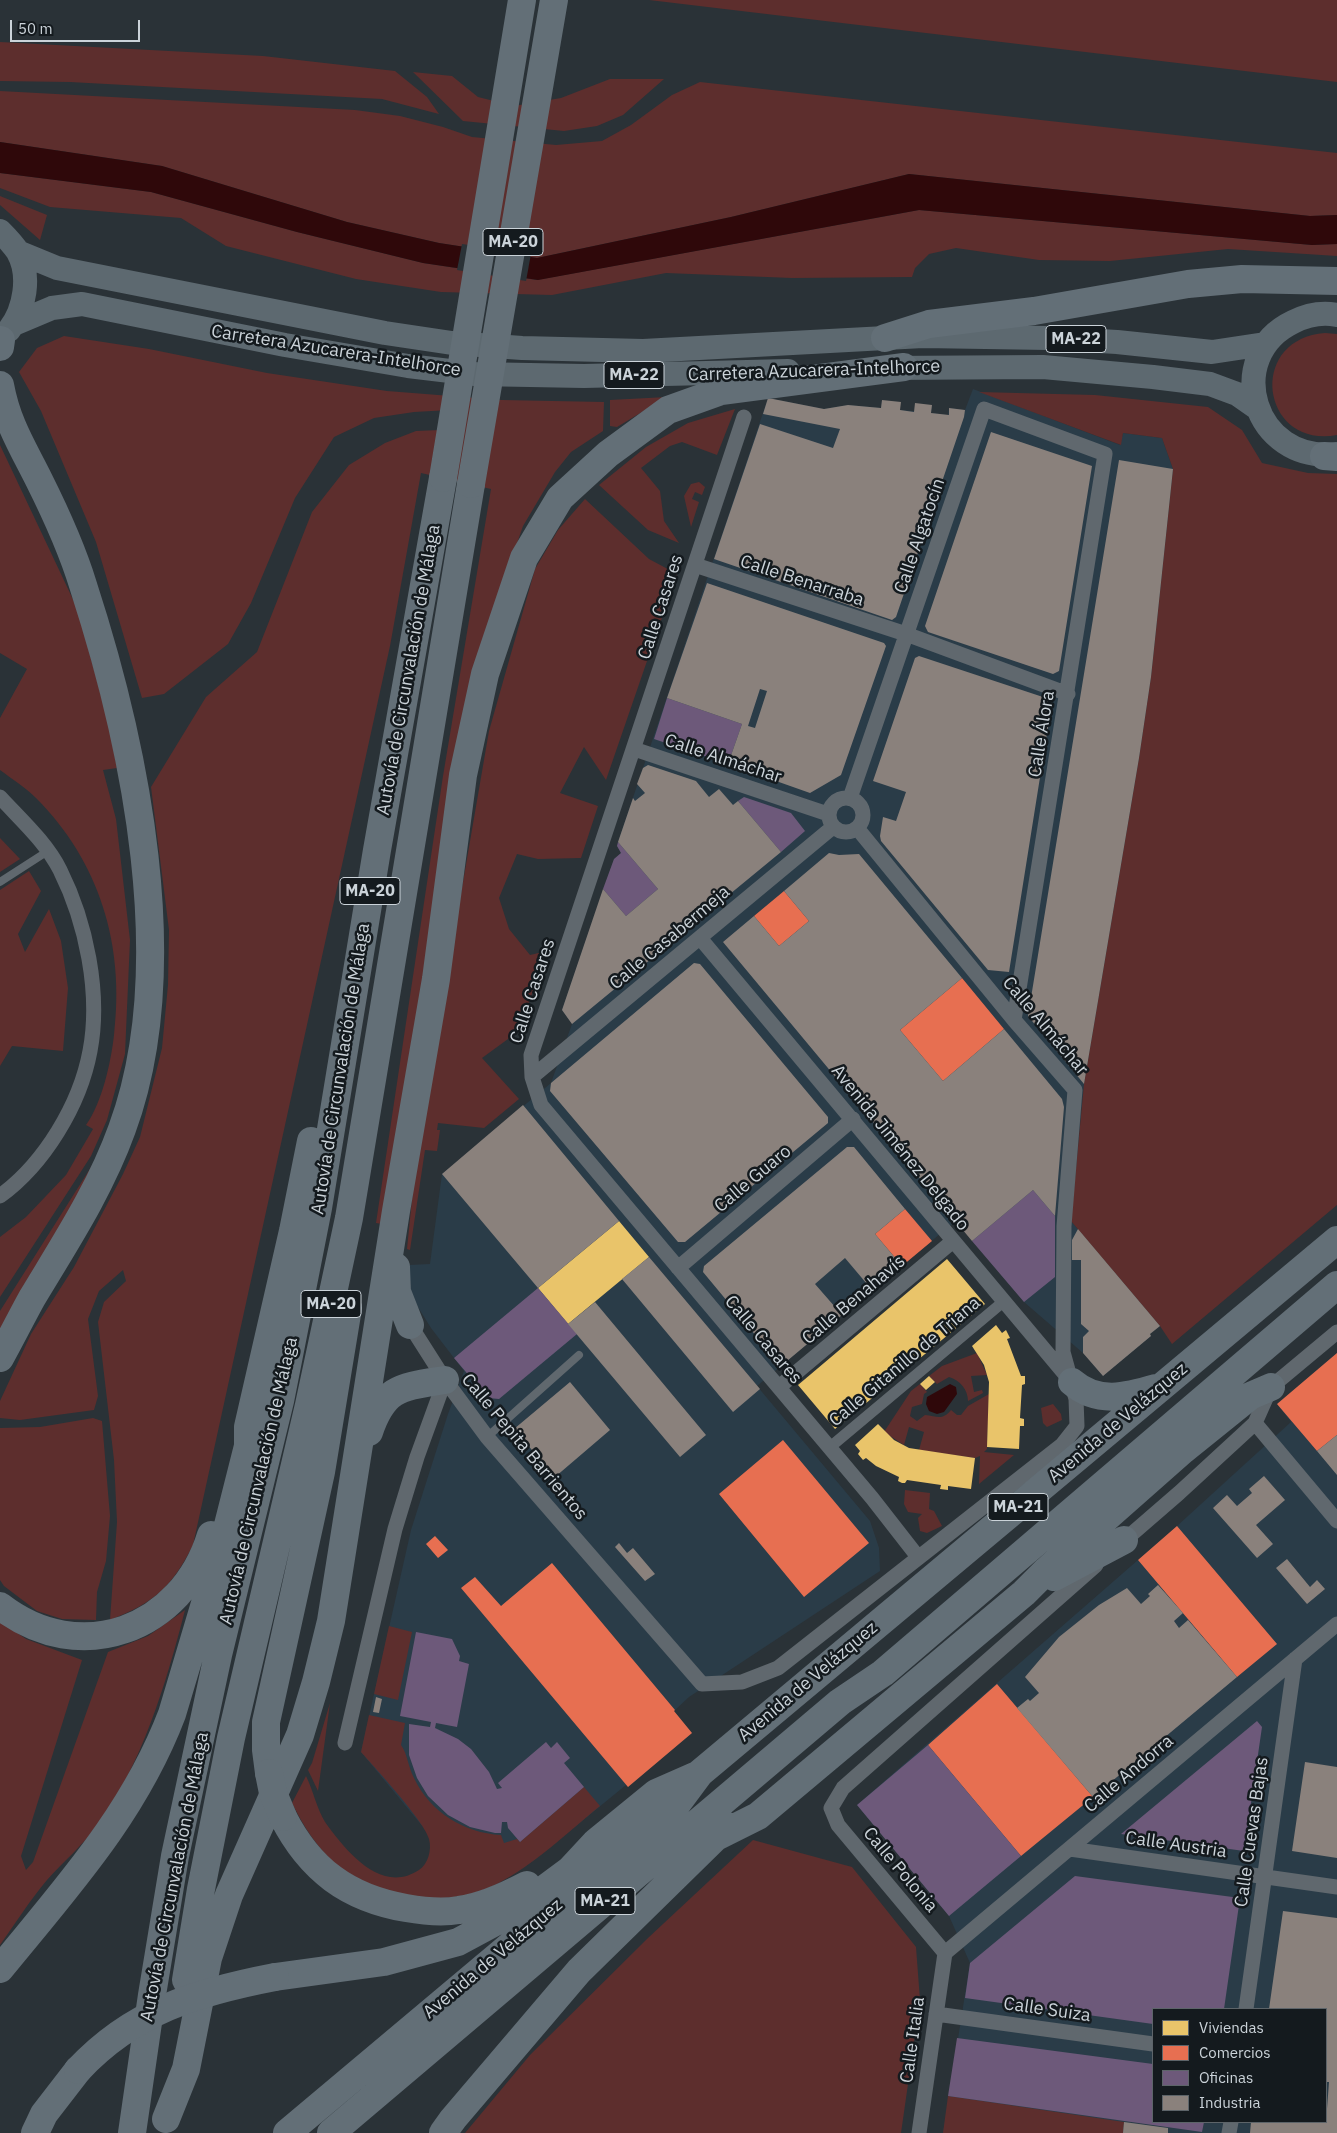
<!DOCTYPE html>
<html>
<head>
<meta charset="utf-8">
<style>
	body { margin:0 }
	#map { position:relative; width:1337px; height:2133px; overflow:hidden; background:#2a3237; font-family:"IBM Plex Sans",sans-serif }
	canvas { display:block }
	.legend { position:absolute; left:1152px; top:2008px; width:175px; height:115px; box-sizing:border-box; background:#141a1e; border:1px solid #5d6469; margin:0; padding:6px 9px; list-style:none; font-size:15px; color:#cbd3d9 }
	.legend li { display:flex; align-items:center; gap:10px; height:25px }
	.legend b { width:25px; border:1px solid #5d6469 }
	.scale { position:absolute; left:10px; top:20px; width:130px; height:22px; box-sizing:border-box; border:2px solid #cbd3d9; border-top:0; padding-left:6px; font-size:15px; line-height:18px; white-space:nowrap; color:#cbd3d9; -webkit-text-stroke:4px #141a1e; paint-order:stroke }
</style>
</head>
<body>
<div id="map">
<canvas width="1337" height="2133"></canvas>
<ul class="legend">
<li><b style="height:14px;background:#e9c46a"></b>Viviendas</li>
<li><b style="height:14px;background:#e76f51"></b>Comercios</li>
<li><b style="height:14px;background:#6d597a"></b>Oficinas</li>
<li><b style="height:14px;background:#8a817c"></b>Industria</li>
</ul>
<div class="scale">50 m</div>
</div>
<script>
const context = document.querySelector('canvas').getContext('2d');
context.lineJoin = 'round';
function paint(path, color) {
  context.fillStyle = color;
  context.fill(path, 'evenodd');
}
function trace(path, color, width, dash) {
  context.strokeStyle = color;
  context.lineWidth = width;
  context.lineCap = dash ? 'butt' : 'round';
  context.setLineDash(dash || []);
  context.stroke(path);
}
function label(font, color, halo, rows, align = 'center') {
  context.font = font + ' "IBM Plex Sans",sans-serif';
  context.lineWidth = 5;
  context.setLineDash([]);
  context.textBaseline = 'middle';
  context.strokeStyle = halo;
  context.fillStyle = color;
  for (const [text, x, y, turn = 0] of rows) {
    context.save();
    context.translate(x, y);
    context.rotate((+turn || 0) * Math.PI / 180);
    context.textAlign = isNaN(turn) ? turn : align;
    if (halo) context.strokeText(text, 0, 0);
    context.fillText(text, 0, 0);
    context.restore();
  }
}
const built = new Path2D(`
	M973,389l147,56 3,-12 39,5 11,31 -22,208 -12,81 -55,326 -13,137 89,105 -10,8 1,2 -48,40 -20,-23 -59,-51 -68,-81 -48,39 -151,126 113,135 9,27 1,23 -191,126 -15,14 18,22 -64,54 -2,-2 -93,76 -37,23 -19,8 -116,-140 50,-222 37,-116 16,-43 -33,-43 -20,-32 -2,-31 21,-1 12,-90 109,-91 21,-59 -10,-14 52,-151 7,-6 -4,-7 1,-4 150,-444 56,11 24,-4 33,3 1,-8 18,10 14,1 18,-6 -1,8 17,2 1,-7 16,2z
	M1337,1353v780h-394l27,-170 -21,-47 -92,-111 320,-279 114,-104 -14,-18zM1153,2009h173v113h-173z`);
const green = new Path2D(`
	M649,0h688v82z
	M0,42l263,14 132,15 32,26 12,17 -57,-15 -312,-17 -70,-1z
	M413,72l39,4 26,21 36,9 47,-8 49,-19h54l-41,36 -26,11 -33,5 -101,-10z
	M700,82l637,71v62l-27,1 -401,-42 -178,43 -194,41 -98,-15 -92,-21 -185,-56 -162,-24v-51l355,19 45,6 43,11 29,10 84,8 46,-4 29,-16 41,-30z
	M0,173l151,19 146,40 126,31 114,17 382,-70 393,35 25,-1v12l-109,-7 -118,12 -71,-1 -83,-12 -27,6 -14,14 -3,9 -120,1 -126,-5 -114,22 -111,-3 -85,-13 -130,-33 -45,-28 -131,-11 -50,-19z
	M0,196l47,19 -7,25 -40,-35z
	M1325,333l12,1v101c-76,14 -91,-96 -12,-102z
	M64,336l85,13 118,24 120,18 115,9 102,2 -1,29 -32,21 -16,20 -32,54 -26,75 -115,623 -6,-1 67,-447 48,-287 -70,-16 -31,173 -197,899c-21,42 -39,58 -83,75l7,-98 -3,-62 -16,-138 6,-20 22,-21 -3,-11 -24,21 -11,28 10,77 -4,14 -74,10 -20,-2v-17l31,-67 43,-67 49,-93 17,-37 22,-89 6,-63 1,-55 -18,-143 55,-90 51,-45 55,-140 37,-47 36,-22 31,-12 48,-2 4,-20 -54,3 -40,6 -40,19 -39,61 -44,105 -23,41 -64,50 -22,4 -46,-156 -55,-131 -22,-39 18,-24z
	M979,392l116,3 113,12 34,23 20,33 46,10 29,1v731l-165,139 -12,-18 -89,-105 13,-137 55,-326 12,-81 22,-208 -11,-31 -39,-5 -2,12z
	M667,397l-50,30 -7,-1v-26z
	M735,409l-18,46 -35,-13 -12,4 -29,22 19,23 4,30 15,22 -31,-13 -49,-45 47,-38 42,-24z
	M0,445l78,165 30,111 9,47 -14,2 13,49 14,121 -5,114 -18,66 -16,36 -91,141v-60l26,-20 40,-42 27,-46 -7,-4c16,-22 25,-63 28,-90 11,-89 -14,-173 -78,-237 -11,-11 -24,-19 -36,-28v-52l27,-49 -27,-16z
	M699,482l6,5 -3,8 -7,-3 -3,7 7,3 -8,25 -7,-31 7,-12z
	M585,499l64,60 28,15 -71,206 -22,-33 -24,46 38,13 -17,52 -43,1 -21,-5 -18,44 10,31 21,26 17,-4 -28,80 -37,27 37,41 -35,29 -46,-5 -1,7h3l-3,21 -12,-1 -15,100 -3,-1 10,-100 72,-418 46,-162 23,-39z
	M0,838l20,21 -20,13z
	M29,871l12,20 -23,43 7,18 24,-43 12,32 7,47 -5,63 -51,-5 -12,20v-176z
	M93,1164l-10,24 -83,154v-31z
	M977,1353l10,22 -16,1 3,16 8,-2 1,3 -15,8c0,-11 -8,-21 -19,-24l-12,7 -8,-8 13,-10z
	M920,1384l7,8 -3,2 -2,10 -10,3 -2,9 7,5 8,-6c12,1 17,6 26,-5l6,5h4l7,-9 21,-12 -2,55 -3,3 30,3 -35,29 1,-28 -5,2 -56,-8 5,-18 -15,-5 -5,18 -20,-13 27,-41z
	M1053,1404l8,10 1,6 -15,7 -4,-4 -2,-15z
	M93,1418l9,3 8,95 -4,45 -9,31 -1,28 -34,-1 -25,-8 -33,-25 -4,-6v-152l40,-1z
	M905,1490l25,3 -1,16 5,2 8,15 -15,7 -7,-2 -2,-13 4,-4 -14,-2 -4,-8z
	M185,1610c-18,71 -44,158 -89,217 -14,19 -33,35 -49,53 -17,20 -32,44 -47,65v-324l26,18 56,21 -61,196 5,14 7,-8 75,-210 40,-16z
	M389,1626l23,6 -14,68 -24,-6z
	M330,1703l-12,88 -10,-21 4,-7z
	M369,1715l36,8 -4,22c7,10 7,22 13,33 16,34 50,55 87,57l3,8 13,-4 3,3 64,-55 16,19c-33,27 -65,58 -103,78 -45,23 -103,17 -145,-9 -6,-3 -12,-6 -16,-10 -20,-19 -32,-38 -44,-62l14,-27c7,14 11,33 19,46 21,29 56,73 94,48 9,-6 13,-20 10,-31 -4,-17 -53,-70 -68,-87z
	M753,1840l99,27 64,80 4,53 -19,133h-436l65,-78 118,-117z
	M948,2096l176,26 -1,11h-180z`);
const water = new Path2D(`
	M0,142l162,24 185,56 92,21 98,15 194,-41 178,-43 401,42 27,-1v29l-25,1 -393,-35 -381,70 -115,-17 -126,-31 -146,-40 -151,-19z
	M950,1384l6,3 1,7 -13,18 -7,2 -8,-3 -3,-7 1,-7z`);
const pier = new Path2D(`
	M462,244l69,10 -5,27 -69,-11z`);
const homes = new Path2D(`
	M619,1221l30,36 -81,67 -30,-36z
	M947,1259l38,45 -150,125 -37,-44z
	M996,1325l6,8 4,-3 4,8 -3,1 14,37h4v8l-3,1 -2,33 4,1v7h-4l-1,23 -32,-2 2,-65 -5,-17 -12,-19z
	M929,1376l6,6 -9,8 -6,-6z
	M878,1424l16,16 15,8 66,10 -4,31 -23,-3v4l-8,-1 1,-4 -34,-5 -2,3h-3l-4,-2 1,-4 -23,-11 -10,-8 -3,2 -5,-6 2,-3 -5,-6z`);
const shops = new Path2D(`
	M784,891l25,30 -30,25 -25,-30z
	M962,978l42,51 -61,52 -43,-51z
	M905,1209l27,32 -30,25 -27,-32z
	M1337,1353v82l-20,16 -40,-47z
	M783,1440l86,103 -65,54 -85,-103z
	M1177,1526l100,118 -40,33 -99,-117z
	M435,1536l13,14 -10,8 -12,-14z
	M552,1563l123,147 -1,1 18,22 -64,54 -167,-199 14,-11 26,29z
	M997,1684l96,113 -72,59 -93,-111z`);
const offices = new Path2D(`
	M667,698l75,26 -14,40 -74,-25z
	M744,797l47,16 14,18 -24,21 -43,-51z
	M618,842l40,47 -32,27 -23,-27 11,-30 7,-6 -4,-7z
	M1033,1190l22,26v61l-31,25 -52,-61z
	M538,1288l39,46 -78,65 -11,-1 -34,-40z
	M416,1632l36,7 8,17 -1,5 10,3 -12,63 -21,-4 -1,5 23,11 13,10 18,23 8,17 5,-1 -4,-5 48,-41 5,6 6,-6 13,16 -6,5 20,24 -64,55 -12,-14 -1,-6h-5l-1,11h-6l-25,-6 -22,-12 -20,-19 -11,-18 -8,-23v-31l21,3 1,-5 -31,-6z
	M1257,1721l5,6 -18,124 -123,-17z
	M928,1745l93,111 -72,60 -92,-111z
	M1075,1876l165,22 -16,111h-71v15l-188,-26 5,-35z
	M957,2038l196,26v58h51l-2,10 -254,-36z`);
const industry = new Path2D(`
	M768,398l56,11 24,-4 33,3 1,-8 19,2 -1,8 14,2 1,-9 17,2 -1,8 18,2v-7l16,2 -1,7 -68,200 -4,3 -178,-61 46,-135 73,24 7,-19 -77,-15z
	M991,432l101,34 -33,205 -6,3 -125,-42 -3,-6z
	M1119,460l54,9 -22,208 -12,81 -55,326 -56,-68z
	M707,583l177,60 2,3 -45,129 -31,18 -82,-29 14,-40 -75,-26zM760,689l7,2 -12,37 -7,-2z
	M919,656l130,43 3,3 -43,270 -21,-2 -107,-129 -1,-5 3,-19 13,4 10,-29 -33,-11 42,-123z
	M648,765l48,16 13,16 10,-8 14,16 5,-4 43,51 -209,172 -10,-14 41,-121 23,27 32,-27 -40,-47 15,-44 2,3 10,-8 -8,-9 6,-16z
	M829,853l10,2 20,-1 103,124 -62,52 43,51 61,-52 58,70 2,8 -9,109 -22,-26 -61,51 -249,-299 31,-26 25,30 30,-25 -25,-30z
	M694,963l6,1 128,153v6l-143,119h-7l-128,-151 1,-8z
	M523,1105l96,116 -81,67 -96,-114z
	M847,1147h7l51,62 -30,25 27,32 -30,24 -27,-32 -30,26 27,31 -61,51 -78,-94 1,-6z
	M1078,1229l82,97 -10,8 1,2 -48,40 -20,-23v-16l6,-6 -8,-7v-64h-9v-20z
	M649,1257l111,132 -27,23 -111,-133z
	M595,1302l111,133 -26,22 -112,-133z
	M570,1382l40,48 -55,47 -41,-48z
	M1337,1435v40l-20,-24z
	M1264,1476l21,24 -29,25 17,19 -16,14 -44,-50 14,-13 10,11 15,-13 -3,-4z
	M619,1543l8,10 6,-5 22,26 -10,7 -30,-34z
	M1287,1559l23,28 7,-7 8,9 -18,15 -31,-36z
	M1158,1585l25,28 -9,8 5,7 9,-8 49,57 -144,120 -76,-89 11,-9 2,2 9,-8 -14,-16 34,-40 40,-32 28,-17 14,16 9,-8 -2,-2z
	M376,1697l6,2 -3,14 -6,-1z
	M1305,1762l32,5v91l-45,-7z
	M1283,1911l54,7v215h-87l1,-11h75l3,-40h-3v-73h-57z
	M1124,2122l44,6v5h-45z`);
const service = new Path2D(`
	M0,882l48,-31
	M487,1437l92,-82`);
const pedestrian = new Path2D(`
	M829,1448l174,-146`);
const minor = new Path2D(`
	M744,417l-213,638 1,22 9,28 331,393 46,59
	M695,565l211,69 162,60
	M634,749l194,65
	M0,797c21,23 46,45 60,73 26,52 41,123 30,181 -10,54 -46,113 -90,145
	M829 815a17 17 0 1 1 34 0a17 17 0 1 1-34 0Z
	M850,798l134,-389 121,45 -91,566
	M700,938l369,441
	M532,1077l301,-250
	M678,1268l175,-149
	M410,1325l35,55 42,57 215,247 40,-2 36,-14 284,-223 15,-19 -1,-27 -13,-47 1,-126 11,-136 -61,-70 -157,-192
	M779,1387l174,-146
	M1255,1423l82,98
	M1119,1545l60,-52 62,-57 14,-13 16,-36 66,-55
	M345,1743l50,-214 22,-72 28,-77
	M1070,1849l267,38
	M945,1953l-107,-128 -7,-17 12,-20 253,-223
	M945,1953l392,-329
	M1246,2009l49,-350
	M936,2014l217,30
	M919,2133l26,-180
	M1229,2133l2,-11`);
const primary = new Path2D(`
	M0,231c6,6 13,13 18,21 13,23 7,58 -9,78
	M18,252l39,16 328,65 67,10 70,5 121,3 280,-15 125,2 69,4 95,10 53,-8
	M1337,315c-15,-3 -30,0 -44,7 -71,34 -40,142 44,132
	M14,324l38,-16 30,-4 203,41 123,21 67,8 109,2 204,-5
	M886,368l157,-1 110,10 57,7 27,10 20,14`);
const motorway = new Path2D(`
	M885,338l44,-14 105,-13 154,-27 54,-5 95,2
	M0,347l1,-7
	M0,385c7,38 22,61 39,95 17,34 33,69 44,105 52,160 99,382 39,544 -22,61 -57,114 -90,169 -11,20 -21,40 -32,60
	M1324,456l13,1
	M396,1267l1,25 13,33
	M1072,1382c25,22 54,15 84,6
	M369,1432c15,-45 32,-45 76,-52
	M1054,1577l70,-37
	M0,1606c80,62 182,24 211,-71
	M269,1773l-3,-23v-28l55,-250 27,-164
	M283,1817c27,53 65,81 123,91 17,3 36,5 53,2 24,-3 47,-14 68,-25
	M714,1838l44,-22 266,-223 22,-22 137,-121 67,-54 21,-9
	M0,1969c66,-81 134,-155 172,-255l54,-181 22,-87v-19l45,-196 18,-90
	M275,1977l109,-15 74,-20 54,-29 58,-43 26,-28 60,-49 41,-18
	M186,1980l15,-91 30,-151 78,-333 40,-187 122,-734
	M166,2119l20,-50 22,-111 21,-63 71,-160 16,-53 15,-61 65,-410 40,-232 27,-204 22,-101 39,-116 36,-60 48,-44 60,-44 53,-19 183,-24
	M35,2133l9,-19 34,-44
	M132,2133l20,-138 23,-139 43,-201 62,-254 38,-193 59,-358 66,-372
	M287,2133l387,-325 26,-35 637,-533
	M331,2133l509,-431 43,-29 454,-388
	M443,2133l10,-14 126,-148 148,-145`);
const motorwayBridge = new Path2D(`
	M443,478l79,-478
	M471,484l83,-484
	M269,1773l4,20 10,24
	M78,2070c55,-59 119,-78 197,-93`);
const shields = [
	[513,242,60],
	[1076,339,60],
	[634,375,60],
	[370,891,60],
	[331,1304,60],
	[1018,1507,60],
	[605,1901,60]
];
const shieldNames = [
	["MA-20",513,242],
	["MA-22",1076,339],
	["MA-22",634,375],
	["MA-20",370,891],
	["MA-20",331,1304],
	["MA-21",1018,1507],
	["MA-21",605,1901]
];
const streetNames = [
	["Carretera Azucarera-Intelhorce",336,351,9],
	["Carretera Azucarera-Intelhorce",814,371,-2],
	["Calle Algatocín",920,536,-71],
	["Calle Benarraba",802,581,18],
	["Calle Casares",661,607,-72],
	["Autovía de Circunvalación de Málaga",409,670,-80],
	["Calle Álora",1042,734,-81],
	["Calle Almáchar",723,759,18],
	["Calle Casabermeja",670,938,-40],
	["Calle Casares",533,991,-72],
	["Calle Almáchar",1045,1026,50],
	["Autovía de Circunvalación de Málaga",341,1069,-81],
	["Avenida Jiménez Delgado",900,1148,51],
	["Calle Guaro",753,1179,-40],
	["Calle Benahavís",854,1300,-40],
	["Calle Casares",763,1340,50],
	["Calle Gitanillo de Triana",905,1362,-40],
	["Avenida de Velázquez",1118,1423,-40],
	["Calle Pepita Barrientos",524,1447,50],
	["Autovía de Circunvalación de Málaga",259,1481,-77],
	["Avenida de Velázquez",808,1682,-40],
	["Calle Andorra",1129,1774,-40],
	["Calle Cuevas Bajas",1252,1832,-82],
	["Calle Austria",1176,1845,8],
	["Calle Polonia",900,1870,50],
	["Autovía de Circunvalación de Málaga",175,1877,-79],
	["Avenida de Velázquez",493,1959,-40],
	["Calle Suiza",1047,2010,8],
	["Calle Italia",913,2040,-82]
];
paint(built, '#2a3c48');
paint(green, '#5d2e2d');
paint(water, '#2f080a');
paint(pier, '#2a3237');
paint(homes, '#e9c46a');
paint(shops, '#e76f51');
paint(offices, '#6d597a');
paint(industry, '#8a817c');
trace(service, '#60686e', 8);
trace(pedestrian, '#60686e', 11);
trace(minor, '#60686e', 15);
trace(primary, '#5d6970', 24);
trace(motorway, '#636f77', 28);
trace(motorwayBridge, '#636f77', 28);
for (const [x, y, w] of shields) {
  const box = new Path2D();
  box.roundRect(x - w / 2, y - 13.5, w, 27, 4);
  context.fillStyle = '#141a1e';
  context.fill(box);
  trace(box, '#cbd3d9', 1);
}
label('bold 16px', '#cbd3d9', null, shieldNames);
label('18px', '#cbd3d9', '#141a1e', streetNames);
</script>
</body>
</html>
